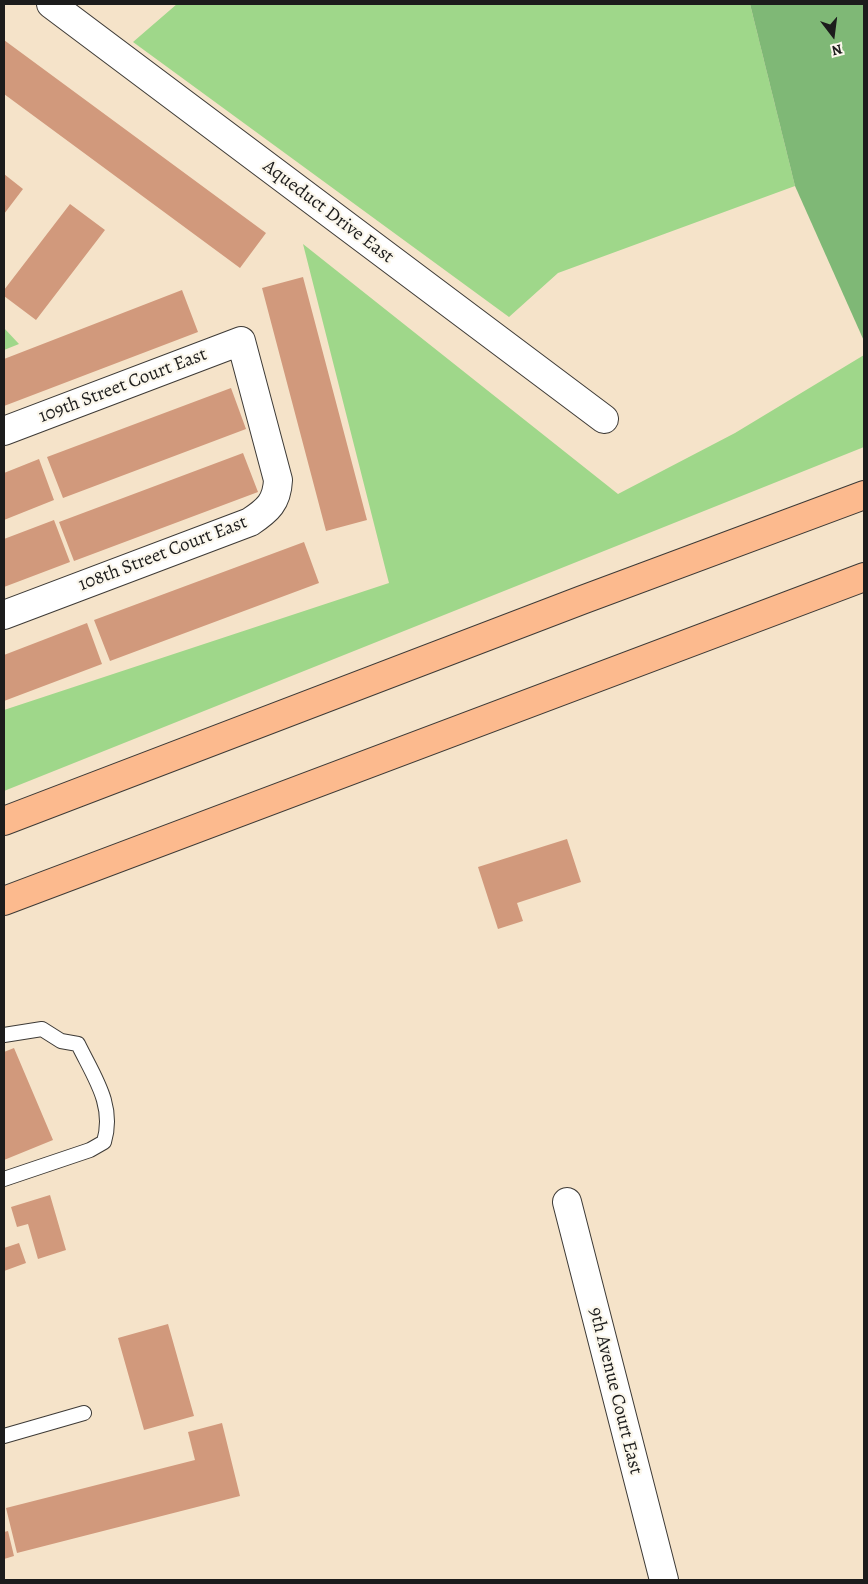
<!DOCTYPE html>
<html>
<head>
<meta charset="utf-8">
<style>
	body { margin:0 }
	#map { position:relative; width:868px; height:1584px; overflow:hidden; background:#f5e3c9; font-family:Alegreya,serif }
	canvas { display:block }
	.frame { position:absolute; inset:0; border:5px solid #1c1c1c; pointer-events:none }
	.north { position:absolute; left:808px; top:10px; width:50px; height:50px; -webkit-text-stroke:4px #fbf7ec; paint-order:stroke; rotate:165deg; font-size:14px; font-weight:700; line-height:20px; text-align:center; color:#1c1c1c }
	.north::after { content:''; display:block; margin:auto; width:18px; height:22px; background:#1c1c1c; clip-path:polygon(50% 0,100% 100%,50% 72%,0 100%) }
</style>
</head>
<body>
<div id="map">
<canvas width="868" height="1584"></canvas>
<div class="frame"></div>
<div class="north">N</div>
</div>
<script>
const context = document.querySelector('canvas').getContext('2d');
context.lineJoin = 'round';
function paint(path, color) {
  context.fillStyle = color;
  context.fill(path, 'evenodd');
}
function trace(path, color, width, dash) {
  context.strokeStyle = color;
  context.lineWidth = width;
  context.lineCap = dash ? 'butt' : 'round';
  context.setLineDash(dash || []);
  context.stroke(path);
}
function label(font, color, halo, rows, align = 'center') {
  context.font = font + ' Alegreya,serif';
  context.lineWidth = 4.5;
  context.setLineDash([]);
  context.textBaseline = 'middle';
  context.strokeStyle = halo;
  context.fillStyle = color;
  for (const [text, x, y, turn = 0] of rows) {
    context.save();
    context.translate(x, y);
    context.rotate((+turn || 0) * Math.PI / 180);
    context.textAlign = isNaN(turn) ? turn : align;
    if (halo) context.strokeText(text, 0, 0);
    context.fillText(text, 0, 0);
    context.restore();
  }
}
const green = new Path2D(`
	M177,4h573l45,182 -237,87 -49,44 -376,-275z
	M303,244l315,250 117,-61 129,-78v92l-860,344v-81l385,-127z
	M4,328l15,16 -15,6z`);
const forest = new Path2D(`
	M750,4h114v337l-69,-155z`);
const building = new Path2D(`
	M4,40l262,193 -26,35 -236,-174z
	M4,174l19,15 -19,25z
	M70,204l35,26 -69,90 -32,-24v-6z
	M303,277l64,243 -41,11 -64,-243z
	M182,290l16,42 -194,74v-47z
	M231,388l15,41 -183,69 -16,-41z
	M243,453l15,39 -184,69 -15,-39z
	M39,459l15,41 -50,20v-47z
	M54,520l16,42 -66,25v-48z
	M304,542l15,41 -209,78 -16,-41z
	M87,623l15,41 -98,37v-46z
	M567,839l14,43 -64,21 6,18 -25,8 -20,-62z
	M14,1048l39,92 -49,20v-108z
	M50,1195l16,55 -28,9 -10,-35 -11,3 -6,-20z
	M19,1243l7,20 -22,8v-23z
	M168,1324l26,92 -50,14 -26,-92z
	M222,1423l18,73 -223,57 -11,-45 189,-48 -7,-28z
	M8,1531l6,25 -10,3v-27z`);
const service = new Path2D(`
	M4,1035l38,-6 19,12 17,3c16,33 37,61 26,98l-14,8 -86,29
	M4,1436l80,-23`);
const minor = new Path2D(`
	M51,4l553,415
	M4,431l237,-90 37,139c-1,22 -10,30 -28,42l-246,93
	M567,1202l97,378`);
const motorway = new Path2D(`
	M4,821l578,-221 282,-105
	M4,901l860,-324`);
const streetNames = [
	["Aqueduct Drive East",328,212,37],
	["109th Street Court East",123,386,-21],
	["108th Street Court East",163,554,-21],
	["9th Avenue Court East",615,1391,76]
];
paint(green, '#9fd78a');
paint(forest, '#7fb876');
paint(building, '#d1997c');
trace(service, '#3d3a36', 16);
trace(minor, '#3d3a36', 30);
trace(motorway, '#3d3a36', 30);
trace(service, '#fff', 14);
trace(minor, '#fff', 28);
trace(motorway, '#fcba8e', 28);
label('19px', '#1c1c1c', '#fbf7ec', streetNames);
</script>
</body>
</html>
